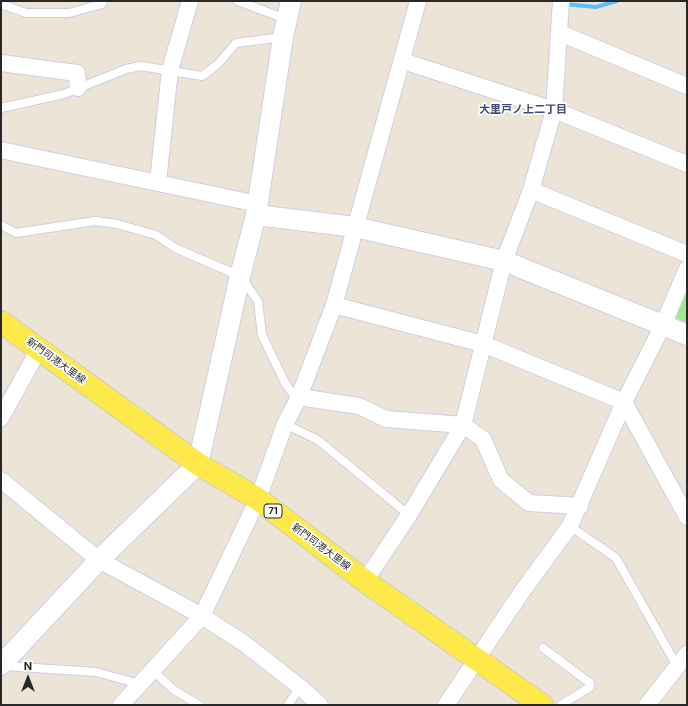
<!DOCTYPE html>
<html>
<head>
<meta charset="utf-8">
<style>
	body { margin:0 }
	#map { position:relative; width:688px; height:706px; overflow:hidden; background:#ece5d7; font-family:Inter,sans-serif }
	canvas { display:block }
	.frame { position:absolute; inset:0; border:2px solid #282828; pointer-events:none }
	.north { position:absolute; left:8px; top:658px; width:40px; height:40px; -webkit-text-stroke:3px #fff; paint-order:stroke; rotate:0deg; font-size:11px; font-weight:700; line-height:16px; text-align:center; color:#282828 }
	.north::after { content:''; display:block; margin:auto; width:14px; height:18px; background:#282828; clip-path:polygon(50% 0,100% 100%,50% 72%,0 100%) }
</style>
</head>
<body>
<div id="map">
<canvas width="688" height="706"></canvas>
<div class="frame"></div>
<div class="north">N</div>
</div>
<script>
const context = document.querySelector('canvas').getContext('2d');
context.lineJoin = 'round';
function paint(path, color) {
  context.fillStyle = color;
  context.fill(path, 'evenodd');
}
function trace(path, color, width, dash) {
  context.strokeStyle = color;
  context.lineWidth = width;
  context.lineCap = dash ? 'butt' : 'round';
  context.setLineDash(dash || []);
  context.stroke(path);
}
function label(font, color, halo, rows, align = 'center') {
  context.font = font + ' Inter,"Noto Sans JP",sans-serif';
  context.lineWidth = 3.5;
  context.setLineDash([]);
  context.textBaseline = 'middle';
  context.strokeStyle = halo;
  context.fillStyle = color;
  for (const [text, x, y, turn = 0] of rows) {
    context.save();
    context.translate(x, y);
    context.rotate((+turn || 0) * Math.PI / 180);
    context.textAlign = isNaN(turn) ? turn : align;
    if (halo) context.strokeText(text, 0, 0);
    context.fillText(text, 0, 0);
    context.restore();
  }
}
const green = new Path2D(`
	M687,283v40l-13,-6z`);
const stream = new Path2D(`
	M564,4l32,3 21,-6`);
const service = new Path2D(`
	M238,1l48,18
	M1,4l25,9h43l33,-9 1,-3
	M1,108l63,-14 62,-25 15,-3 61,10 16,-12 18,-21 47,-6
	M1,225l15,8 79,-12 22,3 39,11 19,13 65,28 18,25 4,34 23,48 8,11 6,3
	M285,424l33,16 91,75
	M570,526l46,32 61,108
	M543,648l47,35v4l-29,18
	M4,666l92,6 44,12
	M152,670l22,20 25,15
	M288,705l12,-18`);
const minor = new Path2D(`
	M560,33l127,53
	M403,61l151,49 133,54
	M1,63l76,10 1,15
	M1,150l257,54
	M158,182l12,-112 20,-69
	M531,190l156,64
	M334,305l149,39 141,58 63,115
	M299,397l60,9 27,13 77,6 20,14 18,41 28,23 51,3
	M1,418l38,-69
	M1,480l98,80 103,56 43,28 55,43 20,18
	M365,581l44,-66 54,-90 41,-164 27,-71 23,-80 7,-109
	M121,705l81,-89 56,-117 27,-75 14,-27 35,-92 84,-304
	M446,705l75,-112 49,-67 54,-124 39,-77 24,-56
	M647,705l40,-51`);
const tertiary = new Path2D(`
	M256,215l99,12 149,34 183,74
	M1,665l98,-105 99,-96 42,-188 16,-61 27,-178 8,-36`);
const primary = new Path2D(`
	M1,322l197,142 60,35 107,82 177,124`);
const shields = [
	[273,511,18]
];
const shieldNames = [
	["71",273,511]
];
const streetNames = [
	["新門司港大里線",56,361,36],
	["新門司港大里線",321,547,37]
];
const neighbourhoodNames = [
	["大里戸ノ上二丁目",523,110]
];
paint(green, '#a2e98d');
trace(stream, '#5ebffa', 4);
trace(service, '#cdcee3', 10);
trace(minor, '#cdcee3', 18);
trace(tertiary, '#cdcee3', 22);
trace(primary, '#cbcbcb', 24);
trace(service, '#fff', 8);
trace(minor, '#fff', 16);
trace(tertiary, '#fff', 20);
trace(primary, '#fee94b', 22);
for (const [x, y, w] of shields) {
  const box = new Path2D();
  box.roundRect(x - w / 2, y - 7, w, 14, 3);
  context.fillStyle = '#fff';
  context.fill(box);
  trace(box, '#282828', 1);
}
label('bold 9px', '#282828', null, shieldNames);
label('10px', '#282828', '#fff', streetNames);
label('bold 11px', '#44487c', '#fff', neighbourhoodNames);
</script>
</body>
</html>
